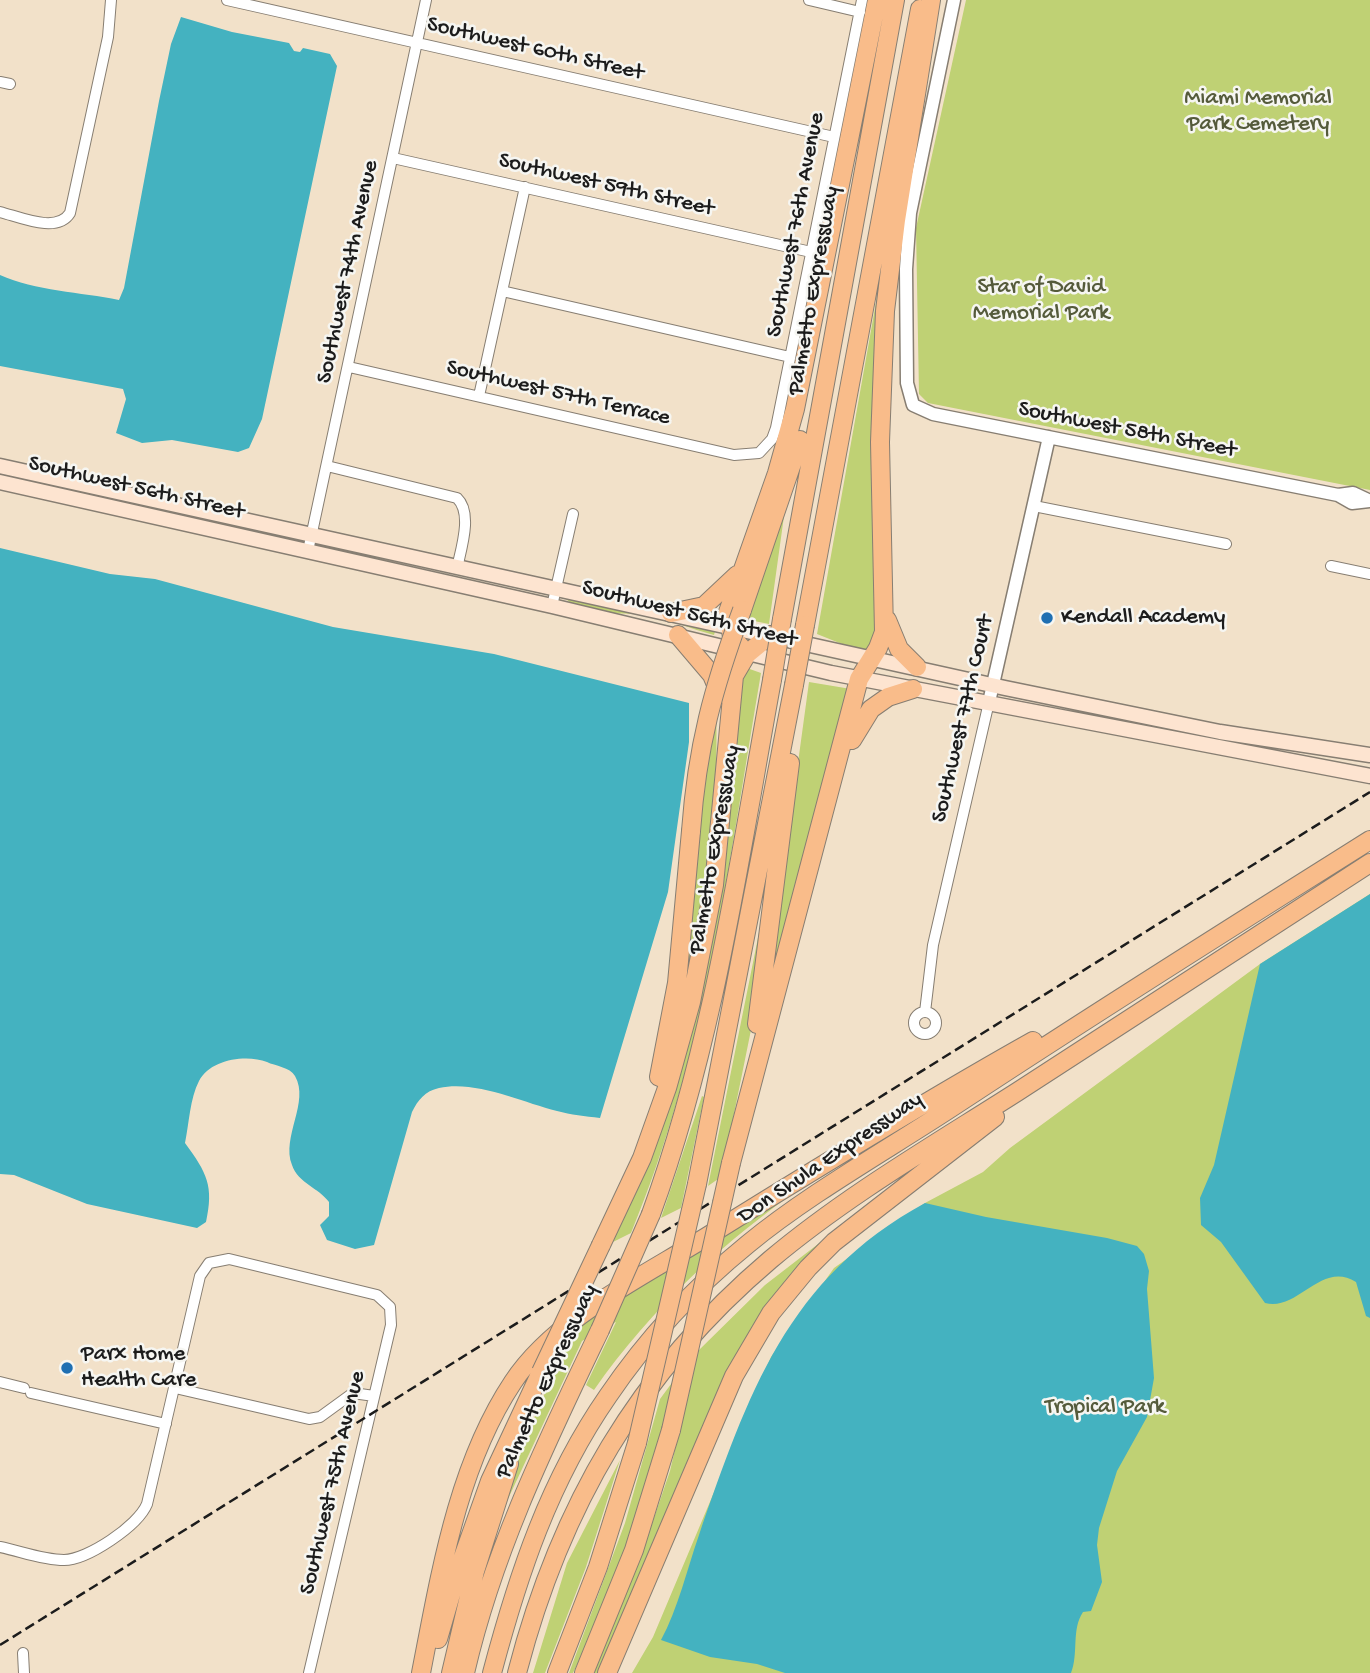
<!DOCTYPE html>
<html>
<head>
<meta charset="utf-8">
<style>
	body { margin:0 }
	canvas { display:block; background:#f2e1c9 }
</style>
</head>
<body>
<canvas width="1370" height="1673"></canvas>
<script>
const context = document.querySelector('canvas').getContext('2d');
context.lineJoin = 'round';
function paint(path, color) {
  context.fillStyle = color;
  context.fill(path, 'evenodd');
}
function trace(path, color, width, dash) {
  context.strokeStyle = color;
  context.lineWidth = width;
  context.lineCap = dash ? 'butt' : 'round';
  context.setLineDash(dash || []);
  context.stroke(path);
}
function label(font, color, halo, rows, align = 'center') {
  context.font = font + ' "Gochi Hand",sans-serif';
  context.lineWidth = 5;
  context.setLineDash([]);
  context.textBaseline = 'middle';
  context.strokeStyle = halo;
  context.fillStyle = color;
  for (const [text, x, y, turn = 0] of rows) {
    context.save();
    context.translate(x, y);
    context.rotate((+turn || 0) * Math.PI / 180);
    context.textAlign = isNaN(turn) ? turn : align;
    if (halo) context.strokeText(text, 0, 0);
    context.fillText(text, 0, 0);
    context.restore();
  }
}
const green = new Path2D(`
	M966,0h404v490l-442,-87 -9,-9 -3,-166z
	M883,263l-5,368 -10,19 -21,-4 -30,-12z
	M785,509l-16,115 -25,-5z
	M566,599l1,-1 149,30 -2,7c-23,-6 -46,-16 -69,-20 -25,-4 -59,4 -79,-16z
	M744,667l17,6c-32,188 -56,383 -130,560l-18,9 55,-130 -2,-5 18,-56z
	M809,682l42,7 -79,293 -2,-14z
	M716,712c4,103 -15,204 -37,303l20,-212z
	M770,878l-18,147 -29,143 -2,9 -13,9z
	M1370,894v779h-738l21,-36 118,-280 63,-89 91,-65 58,-31 27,-24 250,-184z
	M702,1096l2,1 -23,111 -20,10z
	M808,1183c-83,57 -156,124 -214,207l-8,-5 30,-63 -34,19 -82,175 19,-63 55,-127z
	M831,1234l-40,47 -193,392h-4l47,-117 29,-85 28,-120 67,-66z
	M674,1380c-23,100 -55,200 -101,293h-4l56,-150 35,-124z
	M620,1460l-34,107 -41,106h-12l34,-110z`);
const water = new Path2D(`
	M181,17l51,15 57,11 5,8 6,1 3,-4 27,6 7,12 -75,353 -13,29 -11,4 -66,-12 -30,3 -26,-10 10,-34 -3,-10 -123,-23v-91c35,16 81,17 119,25l5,-12 35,-187 12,-57z
	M0,548l110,26 45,5 178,48 161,27 195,49v39l-21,150 -68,226c-15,-2 -29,-3 -43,-7 -36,-9 -81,-31 -118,-23 -14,3 -21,12 -27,24l-38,133 -19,4 -28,-9 -7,-15 9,-9v-14c-10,-14 -31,-19 -37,-37 -11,-28 18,-63 3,-89 -5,-9 -20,-10 -28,-14 -20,-8 -57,-3 -68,19 -9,17 -10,43 -14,62 22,30 29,43 21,79l-9,6 -110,-24 -73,-29 -14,-1z
	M1370,894v424l-4,-2 -10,-34c-35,-22 -58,30 -91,21l-44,-61 -20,-17 -1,-27 14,-33 46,-201z
	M925,1203l61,14 121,21 30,8 7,8 5,17 -2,18 7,89 -7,39 -30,54 -18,57 -2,17 5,37 -11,29 -8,1c-12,18 -4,41 -12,61h-286l-28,-9 -47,-7 -49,-17c17,-31 26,-71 38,-105 49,-141 88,-257 226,-332z`);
const minor = new Path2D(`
	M227,0l607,137
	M809,0l51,12
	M0,82l10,2
	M393,158l418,94
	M0,212c20,5 57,22 70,1l38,-176 3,-37
	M502,291l288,66
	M349,367l385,88 25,-2 13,-14 4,-11 86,-428
	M479,396l46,-209
	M327,466l130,32c16,15 4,51 0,70
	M1034,506l192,38
	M308,551l118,-551
	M1331,566l39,8
	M552,606l21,-92
	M914 1023a11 11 0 1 1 22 0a11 11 0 1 1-22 0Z
	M925,1012l8,-67 56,-243
	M0,1382l24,6
	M175,1388l134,31 11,-2 33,-24 21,3
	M31,1393l135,31
	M0,1547c20,4 43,13 64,13 23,0 74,-34 83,-56l53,-228 9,-13 20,-4 148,36 13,12 1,18 -82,348
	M23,1653l1,20`);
const tertiary = new Path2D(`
	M954,0l-44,213 -4,56 1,114 6,22 20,9 405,81 15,-2 17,8
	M1338,495l14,8 18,-2
	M989,702l60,-265`);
const secondary = new Path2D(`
	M0,466l1005,222 215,44 150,23
	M0,482l552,124 279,67 539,103`);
const motorway = new Path2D(`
	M742,610l58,-170
	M671,613l33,-7 33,-31
	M782,619l113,-619
	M887,620l12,29 18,18
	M805,625l115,-616
	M678,635l34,40 8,19
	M747,654l-15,-17 -4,-25 49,-139 18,-64 82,-409
	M852,740l19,-31 17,-12 25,-8
	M757,1024l33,-261
	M659,1077l18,-94 14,-152
	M731,1163l128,-484 19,-31 6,-16 -4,-190 5,-131 11,-91 35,-220
	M697,1184l97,-499
	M651,1214c63,-172 88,-354 121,-534
	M601,1245l41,-87 25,-70 24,-86 23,-117 20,-209 13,-22 23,-19
	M438,1639l18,-62 34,-96 51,-109
	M421,1673c19,-97 36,-207 92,-291 43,-65 133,-107 198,-148 106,-66 213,-132 322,-193
	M451,1673l24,-102 34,-107
	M465,1673c28,-122 81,-230 135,-343
	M492,1673c26,-98 57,-192 116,-277 38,-56 87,-109 140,-152 62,-51 141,-95 209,-140 136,-90 275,-177 413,-264
	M517,1673c43,-166 121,-301 253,-413 76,-64 164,-115 247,-168 118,-76 235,-153 353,-229
	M557,1673l41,-106 39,-124
	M584,1673l50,-123 37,-120
	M607,1673l127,-297 37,-63 37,-45 26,-26 161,-125`);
const rail = new Path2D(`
	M0,1645l1370,-853`);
const motorwayBridge = new Path2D(`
	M772,680l10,-61
	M794,685l11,-60
	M691,831c6,-84 22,-143 51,-221
	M600,1330l51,-116
	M541,1372l60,-127
	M671,1430l60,-267
	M637,1443l60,-259`);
const markers = [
	[1047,618,7,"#1f6fb2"],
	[67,1368,7,"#1f6fb2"]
];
const streetNames = [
	["Southwest 60th Street",535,50,13],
	["Southwest 59th Street",606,186,13],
	["Southwest 76th Avenue",797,225,-79],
	["Southwest 74th Avenue",349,272,-78],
	["Palmetto Expressway",815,291,-80],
	["Southwest 57th Terrace",558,394,13],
	["Southwest 58th Street",1127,431,11],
	["Southwest 56th Street",136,489,13],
	["Southwest 56th Street",689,615,14],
	["Southwest 77th Court",964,719,-77],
	["Palmetto Expressway",716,850,-80],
	["Don Shula Expressway",831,1159,-34],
	["Palmetto Expressway",548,1382,-65],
	["Southwest 75th Avenue",334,1483,-77]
];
const parkNames = [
	["Miami Memorial",1258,99],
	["Park Cemetery",1258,125],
	["Star of David",1041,288],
	["Memorial Park",1041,314],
	["Tropical Park",1105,1408]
];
const poiNames = [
	["Kendall Academy",1061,618],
	["Parx Home",81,1355],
	["Health Care",81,1381]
];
paint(green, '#bfd174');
paint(water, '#44b2c0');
trace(minor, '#877e72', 12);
trace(tertiary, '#877e72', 15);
trace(secondary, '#877e72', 17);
trace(motorway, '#877e72', 20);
trace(minor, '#fff', 10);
trace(tertiary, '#fff', 12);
trace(secondary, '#fde4d0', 14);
trace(motorway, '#f9bc8a', 18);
trace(rail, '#1c1c1c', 2.5, [10, 5]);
trace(motorwayBridge, '#877e72', 20, []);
trace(motorwayBridge, '#f9bc8a', 18);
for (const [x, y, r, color] of markers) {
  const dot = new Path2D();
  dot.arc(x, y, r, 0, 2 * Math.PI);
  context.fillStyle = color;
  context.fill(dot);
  trace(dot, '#f6f6f2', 2.5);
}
label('23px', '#1c1c1c', '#f6f6f2', streetNames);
label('23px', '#555b3b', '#f6f6f2', parkNames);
label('23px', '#1c1c1c', '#f6f6f2', poiNames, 'left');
</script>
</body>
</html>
